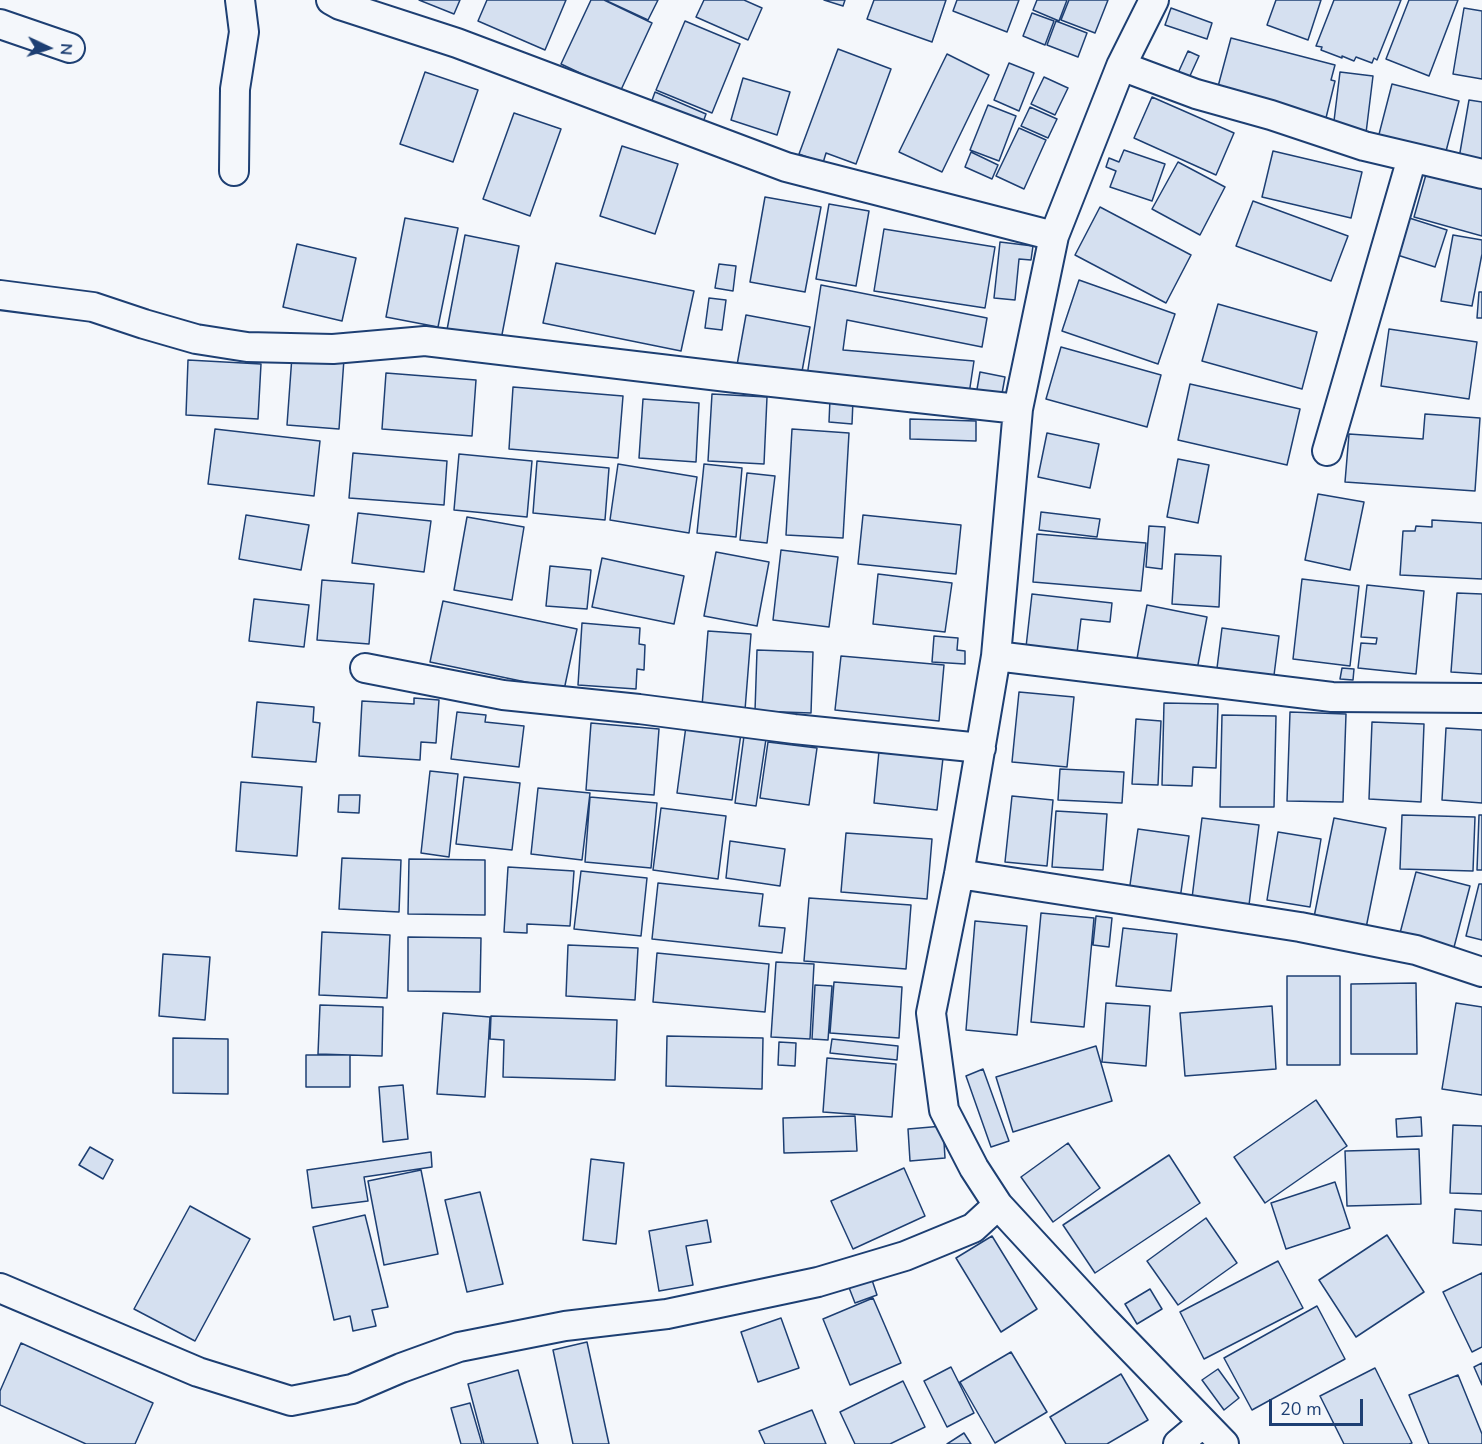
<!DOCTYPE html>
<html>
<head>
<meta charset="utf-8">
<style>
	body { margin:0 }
	#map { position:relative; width:1482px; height:1444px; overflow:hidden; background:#f4f7fb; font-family:"Nunito Sans",sans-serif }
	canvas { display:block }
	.north { position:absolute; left:18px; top:18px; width:60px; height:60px; -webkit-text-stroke:4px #f4f7fb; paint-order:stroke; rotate:94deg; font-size:16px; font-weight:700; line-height:24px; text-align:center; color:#1d3f73 }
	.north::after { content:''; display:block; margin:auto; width:21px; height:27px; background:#1d3f73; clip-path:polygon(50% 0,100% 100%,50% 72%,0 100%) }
	.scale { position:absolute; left:1269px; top:1399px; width:94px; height:27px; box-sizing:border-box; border:3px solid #1d3f73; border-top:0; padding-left:8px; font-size:18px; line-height:21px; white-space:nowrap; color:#1d3f73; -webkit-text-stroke:4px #f4f7fb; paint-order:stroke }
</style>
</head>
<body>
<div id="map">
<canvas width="1482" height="1444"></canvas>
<div class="north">N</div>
<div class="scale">20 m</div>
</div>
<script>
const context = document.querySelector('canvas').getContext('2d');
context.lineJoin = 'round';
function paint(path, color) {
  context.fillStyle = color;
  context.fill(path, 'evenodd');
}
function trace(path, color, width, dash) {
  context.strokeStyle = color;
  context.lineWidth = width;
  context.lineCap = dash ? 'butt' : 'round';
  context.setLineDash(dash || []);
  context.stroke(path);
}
const building = new Path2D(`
	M419,0h41l-6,14z
	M487,0h79l-21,50 -67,-29z
	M591,0h13l48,23 -32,69 -59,-28z
	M605,0h53l-10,20z
	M704,0h40l18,8 -14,32 -52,-23z
	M824,0h21l-2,6z
	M874,0h72l-14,42 -65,-23z
	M957,0h62l-12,32 -54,-21z
	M1037,0h30l-8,21 -26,-11z
	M1069,0h39l-13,33 -34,-13z
	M1276,0h45l-13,40 -41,-15z
	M1334,0h67l-24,60 -3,-2 -2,5 -16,-6 -2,4 -12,-5v2l-21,-8 1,-3 -6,-1z
	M1409,0h49l-29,76 -43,-17z
	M1171,8l41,15 -5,16 -42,-14z
	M1464,8l18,3v68l-29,-5z
	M1032,13l22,8 -9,24 -22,-9z
	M685,21l55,23 -28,69 -56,-23z
	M1056,21l31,12 -9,24 -31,-12z
	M1231,38l104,27 -4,15 4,1 -10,41 -109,-28z
	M838,49l53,20 -35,95 -30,-11 -3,10 -24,-9z
	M1188,51l11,5 -10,22 -11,-5z
	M947,54l42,21 -47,97 -43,-20z
	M1009,63l25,10 -15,38 -25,-11z
	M425,72l53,18 -25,72 -53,-18z
	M1340,72l33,4 -7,57 -33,-4z
	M1044,77l24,11 -13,27 -24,-11z
	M743,78l47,14 -13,43 -46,-15z
	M1392,84l67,17 -15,58 -67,-17z
	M655,92l51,22 -5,14 -51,-22z
	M1152,97l82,36 -18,42 -82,-37z
	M1469,100l13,2v66l-24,-4z
	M988,105l28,11 -17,45 -29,-11z
	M1030,107l27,12 -9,19 -27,-12z
	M514,113l47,16 -31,87 -47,-17z
	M1019,128l27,12 -22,49 -28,-13z
	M622,146l56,18 -23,70 -55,-18z
	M1124,150l41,14 -13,37 -42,-14 6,-16 -10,-4 3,-9 10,4z
	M1273,151l89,21 -11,46 -89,-21z
	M971,152l27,13 -6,14 -27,-12z
	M1178,162l47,25 -25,48 -48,-26z
	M1427,171l55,15v50l-68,-19z
	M765,197l56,10 -16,85 -55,-10z
	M1253,201l95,35 -17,45 -95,-35z
	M829,204l40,7 -13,75 -40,-7z
	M1100,207l91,48 -25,48 -91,-48z
	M1403,216l44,14 -12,37 -44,-14z
	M405,218l53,10 -20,99 -52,-10z
	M884,229l111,18 -10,61 -111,-17z
	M465,235l54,11 -19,99 -54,-10z
	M1453,235l29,5v14l-10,52 -31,-5z
	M1000,242l33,4 -2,14 -12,-1 -4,41 -21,-2z
	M297,244l59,14 -14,63 -59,-14z
	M556,263l138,28 -13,60 -138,-28z
	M719,264l17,2 -3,25 -18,-3z
	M1079,280l96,34 -17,50 -96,-33z
	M821,285l166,33 -5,29 -135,-27 -4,30 131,11 -5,33 -162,-18z
	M1479,292h3v26h-5z
	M709,298l17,2 -4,30 -17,-2z
	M1218,304l99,28 -15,57 -100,-28z
	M746,315l64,12 -9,50 -64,-12z
	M1389,329l88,13 -8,57 -88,-13z
	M1061,347l100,28 -14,52 -101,-28z
	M292,356l52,3 -5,70 -52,-4z
	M188,360l73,4 -3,55 -72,-4z
	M980,372l25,5 -4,22 -25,-4z
	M386,373l90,7 -4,56 -90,-7z
	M1190,384l110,25 -13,56 -109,-25z
	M513,387l110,9 -5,62 -109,-9z
	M712,394l55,3 -3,67 -56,-3z
	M643,399l56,4 -3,59 -57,-4z
	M830,399l23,1 -1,24 -23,-2z
	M1425,414l55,4 -5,73 -130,-9 4,-48 74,5z
	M910,419l66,2v20l-66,-2z
	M215,429l105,12 -6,55 -106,-12z
	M792,429l57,4 -6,105 -57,-3z
	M1047,433l52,11 -9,44 -52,-11z
	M353,453l94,8 -3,44 -95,-7z
	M459,454l73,7 -5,56 -73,-7z
	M1178,459l31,6 -11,58 -31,-6z
	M537,461l72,7 -4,52 -72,-7z
	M618,464l79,13 -8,56 -79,-13z
	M704,464l38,4 -6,69 -39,-4z
	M747,473l28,3 -8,67 -27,-3z
	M1318,494l46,8 -14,68 -45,-10z
	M1041,512l59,7 -3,18 -58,-7z
	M358,513l73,8 -7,51 -72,-9z
	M246,515l63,10 -8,45 -62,-11z
	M863,515l98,10 -5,49 -98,-10z
	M467,517l57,10 -12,73 -58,-10z
	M1432,520l50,3v56l-82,-4 3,-44h12l1,-5 16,1z
	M1149,526l16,1 -3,42 -16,-2z
	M1037,534l109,9 -5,48 -108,-9z
	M781,550l57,7 -9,70 -56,-7z
	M716,552l53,10 -12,64 -53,-10z
	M1175,554l46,2 -2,51 -47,-3z
	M602,558l82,18 -10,48 -82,-17z
	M550,566l41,4 -4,39 -41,-3z
	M878,574l74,9 -7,49 -72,-8z
	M1302,579l57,7 -9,80 -57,-7z
	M322,580l52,4 -5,60 -52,-4z
	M1367,585l57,6 -8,83 -58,-6 3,-25 15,1 1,-6 -16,-1z
	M1457,593l25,1v80l-31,-2z
	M1032,594l80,9 -2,19 -29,-3 -4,34 -51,-6z
	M254,599l55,6 -5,42 -55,-6z
	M443,601l134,28 -13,61 -134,-28z
	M1147,605l60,12 -11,58 -60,-11z
	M582,623l58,5 -1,16 6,1 -1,25 -7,-1 -1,20 -58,-4z
	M1222,628l57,8 -6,47 -57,-7z
	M708,631l43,3 -6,76 -43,-4z
	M934,636l24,2 -1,12 8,1v13l-33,-2z
	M757,650l56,2 -2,61 -56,-2z
	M841,656l103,9 -5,56 -104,-11z
	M1342,668l12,1 -1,11 -13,-1z
	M1019,692l55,5 -7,70 -55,-5z
	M414,698l25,2 -3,43 -15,-1 -1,18 -61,-4 3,-55 52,3z
	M257,702l57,5 -1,15 7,1 -4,39 -64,-5z
	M1164,703l54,1 -2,64 -23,-1 -1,19 -30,-1z
	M457,712l29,3 -1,7 39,4 -5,41 -68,-8z
	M1290,712l56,2 -3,88 -56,-1z
	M1222,715l54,1 -2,91h-54z
	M1136,719l25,2 -3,64 -26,-1z
	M1372,722l52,2 -3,78 -52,-3z
	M591,723l68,6 -5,66 -68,-5z
	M686,726l55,7 -9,67 -55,-7z
	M1446,728l36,2v73l-40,-3z
	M744,736l22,3 -10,67 -21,-3z
	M768,742l49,6 -8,57 -49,-7z
	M879,751l64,7 -6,52 -63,-7z
	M1060,769l64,3 -2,31 -64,-3z
	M430,771l28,3 -9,83 -28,-4z
	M464,777l56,6 -8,67 -56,-6z
	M241,782l61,5 -5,69 -61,-5z
	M538,788l52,5 -8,67 -51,-6z
	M339,795h21l-1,18 -21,-1z
	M1012,796l41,4 -6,66 -42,-4z
	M590,797l67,6 -6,65 -66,-6z
	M661,808l65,8 -8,63 -65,-9z
	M1056,811l51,3 -4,56 -51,-3z
	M1402,815l73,2 -2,54 -73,-2z
	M1479,815h3v55h-5z
	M1202,818l57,7 -10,80 -57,-7z
	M1334,818l52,10 -20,100 -52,-11z
	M1138,829l51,7 -9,63 -51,-7z
	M1278,832l43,7 -11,68 -43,-7z
	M846,833l86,6 -5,60 -86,-7z
	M730,841l55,8 -5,37 -54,-8z
	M342,858l59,2 -2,52 -60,-3z
	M409,859l76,1v55l-77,-1z
	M508,867l66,4 -4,55 -43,-2v9l-23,-1z
	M581,871l66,7 -6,58 -67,-7z
	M1416,872l54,14 -17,65 -54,-14z
	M658,883l105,11 -4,32 26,2 -3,25 -130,-14z
	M1479,884h3v56l-16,-4z
	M809,898l102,7 -5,64 -102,-8z
	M1041,913l53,5 -10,109 -53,-5z
	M1096,916l16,2 -3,29 -16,-2z
	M975,921l52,5 -10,109 -51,-5z
	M1123,928l54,6 -6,57 -55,-5z
	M322,932l68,3 -3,63 -68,-3z
	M408,937l73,1 -1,54 -72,-1z
	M568,945l70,3 -3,52 -69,-4z
	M657,953l112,11 -4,48 -112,-10z
	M163,954l47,3 -5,63 -46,-4z
	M776,962l38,2 -4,75 -39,-2z
	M1287,976h53v89h-53z
	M834,982l68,5 -3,51 -69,-5z
	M1416,983l1,71h-66v-70z
	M815,985l17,1 -4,54 -16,-1z
	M1106,1003l44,3 -4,60 -44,-4z
	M1456,1003l26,4v88l-40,-6z
	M320,1005l63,2 -1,49 -64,-2z
	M1272,1006l4,63 -91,7 -5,-63z
	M443,1013l47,4 -5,80 -48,-3z
	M491,1016l126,4 -2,60 -112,-3 1,-37 -14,-1z
	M667,1036l96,2 -1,51 -96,-3z
	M173,1038l55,1v55l-55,-1z
	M832,1039l66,7 -1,14 -67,-7z
	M779,1042l17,1 -1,23 -17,-1z
	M1096,1046l16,55 -99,31 -17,-55z
	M306,1055h44v32h-44z
	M827,1058l69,6 -4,53 -69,-5z
	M983,1069l26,72 -18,6 -25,-71z
	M403,1085l5,54 -25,3 -4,-55z
	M1316,1100l31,46 -82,57 -31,-46z
	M855,1116l2,35 -73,2 -1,-35z
	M1421,1117l1,19 -25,1 -1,-18z
	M1453,1125l29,1v68l-32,-1z
	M943,1126l2,32 -35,3 -2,-32z
	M1068,1143l32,45 -47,34 -32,-45z
	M90,1147l23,13 -10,19 -24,-14z
	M1419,1149l2,55 -74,2 -2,-55z
	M431,1152l1,15 -68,10 4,24 -56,7 -5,-38z
	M1169,1155l31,48 -105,70 -32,-48z
	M591,1159l33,4 -8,81 -33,-4z
	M904,1168l21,48 -72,33 -22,-48z
	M421,1170l17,84 -54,11 -16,-84z
	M1335,1182l15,46 -64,21 -15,-46z
	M480,1192l23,92 -36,8 -22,-92z
	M190,1206l60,33 -55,102 -61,-32z
	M1455,1209l27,2v34l-29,-2z
	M365,1215l23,92 -16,3 4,16 -23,5 -3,-15 -16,4 -21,-93z
	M1206,1218l31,45 -59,42 -31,-44z
	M707,1220l4,22 -25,4 7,39 -34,6 -10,-60z
	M1387,1235l37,57 -68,45 -37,-57z
	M992,1236l45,73 -36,23 -45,-74z
	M1278,1261l25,47 -99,51 -24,-47z
	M1482,1273v74l-10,5 -29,-60z
	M871,1277l6,18 -22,8 -7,-18z
	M1150,1289l12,20 -25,15 -12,-20z
	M873,1298l28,65 -51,22 -27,-66z
	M1317,1306l28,53 -93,51 -28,-52z
	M781,1318l18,50 -41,14 -17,-50z
	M587,1342l22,102h-36l-20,-94z
	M21,1343l132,60 -18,41h-49l-86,-39v-14z
	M1011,1352l36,60 -52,31 -35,-61z
	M1482,1363v22l-8,-18z
	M951,1367l23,46 -27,14 -23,-46z
	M1375,1368l37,75 -3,1h-65l-24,-48z
	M1218,1369l21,29 -15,12 -22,-30z
	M518,1370l20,74h-54l-16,-60z
	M1121,1374l27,46 -41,24h-41l-16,-27z
	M1458,1375l24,59v10h-53l-20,-49z
	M903,1381l22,46 -35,17h-35l-15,-32z
	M470,1403l12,41h-21l-10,-36z
	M812,1410l14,34h-61l-6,-13z
	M964,1433l7,11h-24z`);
const minor = new Path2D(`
	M331,0l9,5 117,38 329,124 268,69
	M1154,0l-33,66 -67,170 -36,173 -22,247 -37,218 -28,139 13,97 30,58 24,37 107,116 119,123
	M0,24l70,24
	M1121,66l75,28 75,21 93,31 118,28
	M234,171l1,-82 9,-57 -4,-32
	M0,295l93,12 51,17 52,15 51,8 86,2 92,-8 311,37 282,31
	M1327,451l85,-293
	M996,656l336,41 150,1
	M365,668l138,27 136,14 155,20 187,19
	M959,874l341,53 116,23 66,22
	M0,1288l198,84 93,29 61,-12 49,-21 58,-21 106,-21 102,-12 151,-32 87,-26 68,-28 25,-23
	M1178,1444l25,-21`);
paint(building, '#d5e0f0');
trace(building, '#1d3f73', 1.5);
trace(minor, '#1d3f73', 32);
trace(minor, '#f4f7fb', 28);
</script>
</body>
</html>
